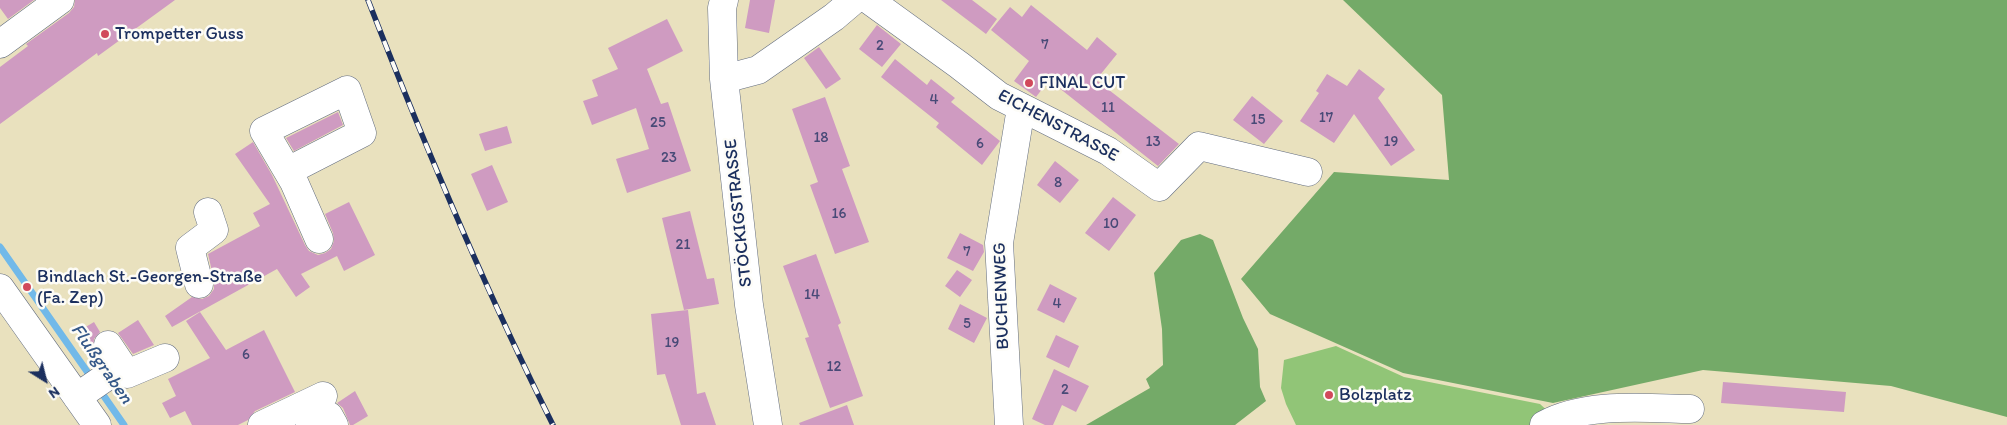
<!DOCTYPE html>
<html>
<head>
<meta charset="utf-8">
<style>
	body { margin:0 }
	#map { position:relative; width:2007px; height:425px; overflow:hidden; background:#e9e1be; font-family:Itim,sans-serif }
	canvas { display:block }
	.north { position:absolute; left:20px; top:355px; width:50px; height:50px; -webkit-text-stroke:4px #fdfcf7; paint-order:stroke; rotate:144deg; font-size:14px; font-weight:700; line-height:20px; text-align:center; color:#1b2f5e }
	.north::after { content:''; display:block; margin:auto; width:18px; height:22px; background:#1b2f5e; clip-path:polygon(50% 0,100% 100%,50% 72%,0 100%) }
</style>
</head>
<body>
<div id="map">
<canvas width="2007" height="425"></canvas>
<div class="north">N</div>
</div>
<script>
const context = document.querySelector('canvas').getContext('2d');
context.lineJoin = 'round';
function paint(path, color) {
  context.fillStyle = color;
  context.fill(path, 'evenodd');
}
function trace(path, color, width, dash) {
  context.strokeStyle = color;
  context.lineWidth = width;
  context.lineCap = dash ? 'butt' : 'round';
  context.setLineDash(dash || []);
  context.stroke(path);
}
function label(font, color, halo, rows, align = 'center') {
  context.font = font + ' Itim,sans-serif';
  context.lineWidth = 5;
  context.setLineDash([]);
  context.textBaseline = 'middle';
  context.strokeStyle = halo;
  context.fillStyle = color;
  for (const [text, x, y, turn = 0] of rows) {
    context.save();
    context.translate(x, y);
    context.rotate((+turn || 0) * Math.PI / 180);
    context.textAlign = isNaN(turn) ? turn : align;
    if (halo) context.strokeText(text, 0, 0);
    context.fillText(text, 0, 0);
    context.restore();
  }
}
const green = new Path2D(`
	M1336,346l68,31 136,27 12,11 -18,10h-238l-10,-21 -5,-16 3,-28z`);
const forest = new Path2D(`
	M1343,0h664v417l-116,-31 -188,-16 -150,33 -150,-30 -133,-59 -29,-35 93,-107 115,8 -7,-85z
	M1200,234l13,6 30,78 15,31 2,38 6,14 -31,24h-149l64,-37 -4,-9 17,-14 -1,-36 -8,-56 27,-33z`);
const stream = new Path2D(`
	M0,247l93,133
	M99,389l25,36`);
const building = new Path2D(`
	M0,0h34l-26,19 -8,-11z
	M75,0h100l-77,56 -1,-3 -97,71v-57l28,-21 -2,-2 43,-31 5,-6z
	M750,0h25l-6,33 -24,-5z
	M941,0h31l25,19 -11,15z
	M1031,5l56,45 10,-13 20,17 -21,26 83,64 -21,22 -109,-86 -13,17 -22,-16 15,-20 -38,-31 19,-23 12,10z
	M667,19l16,32 -36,18 14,35 7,-2 23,69 -64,22 -11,-34 33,-10 -13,-41 -44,17 -9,-24 15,-5 -6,-16 26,-11 -10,-21z
	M877,25l24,19 -19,23 -23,-18z
	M819,47l22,32 -15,10 -22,-31z
	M895,59l32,26 4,-6 24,19 -4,4 49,39 -18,24 -46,-38 3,-4 -58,-46z
	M1359,69l26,20 -7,9 37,52 -24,16 -37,-52 -20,29 -34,-22 19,-28 -3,-2 11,-17 20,12z
	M1252,96l31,25 -19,23 -31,-24z
	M825,97l25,69 -8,3 27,73 -34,12 -25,-69 8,-3 -26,-73z
	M338,112l5,13 -49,26 -8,-13z
	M507,126l5,17 -27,8 -6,-17z
	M253,142l19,33 33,70 4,6 9,4 7,-2 6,-4 3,-8 -1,-8 -8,-19 24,-12 26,53 -31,16 -7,-15 -36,18 9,13 -14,10 -19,-28 -105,58 -7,-11 27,-19 10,2 7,-3 5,-7v-9l-6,-26 52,-28 -7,-13 17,-9 -35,-50z
	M1055,161l24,19 -19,23 -23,-18z
	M492,165l16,37 -21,9 -16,-37z
	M1113,197l23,18 -27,36 -24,-18z
	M690,211l17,68 7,-1 5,26 -35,6 -22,-92z
	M960,233l23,12 1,7 -11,19 -26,-13z
	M816,254l25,69 -3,2 25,71 -33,12 -25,-70 4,-1 -26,-71z
	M957,270l15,10 -12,17 -15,-11z
	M1050,284l27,14 -13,25 -27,-13z
	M960,304l27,14 -13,25 -26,-14z
	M688,310l9,84 8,-2 11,33h-35l-16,-51 -8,1 -6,-61z
	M200,312l26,38 38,-20 31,62 -40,19 -7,9 -10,5h-46l-7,-14 -15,7 -8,-15 14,-7 -8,-17 42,-21 -24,-37z
	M138,320l16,25 -21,9 -15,-21z
	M94,322l6,10 -6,7 -1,13 -14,-21z
	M1056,335l23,11 -10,22 -23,-11z
	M1054,369l35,17 -13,26 -14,-7 -9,20h-8l-13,-6z
	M1723,382l123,10 -2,20 -123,-9z
	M355,391l13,25 -15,9h-3l-7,-17 -6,-5z
	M847,405l7,20h-54l-1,-2z`);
const minor = new Path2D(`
	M724,0l-2,8 2,71 25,226 19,120
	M869,0l90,65 40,31 109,55 51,36 40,-41 109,26
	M0,44l60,-44
	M724,79l34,-9 76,-53 20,-17
	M288,171l74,-38 -15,-43 -83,41 30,51 25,57
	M199,284l-9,-36 24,-18 -6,-18
	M0,288l97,137
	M122,366l5,8 38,-16
	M77,397l45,-31 -14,-21
	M262,425l61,-29
	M310,425l19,-9 5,9
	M1009,425l-10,-182 22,-135
	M1544,425c41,-23 100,-17 146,-16`);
const rail = new Path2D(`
	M368,0c56,144 116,287 185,425`);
const markers = [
	[105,34,5,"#d1495b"],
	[1029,83,5,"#d1495b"],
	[27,287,5,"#d1495b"],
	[1329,395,5,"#d1495b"]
];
const numberNames = [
	["7",1045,45],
	["2",880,46],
	["4",934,100],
	["11",1108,108],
	["17",1326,118],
	["15",1258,120],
	["25",658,123],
	["18",821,138],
	["13",1153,142],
	["19",1391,142],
	["6",980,144],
	["23",669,158],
	["8",1058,183],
	["16",839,214],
	["10",1111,224],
	["21",683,245],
	["7",967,252],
	["14",812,295],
	["4",1057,304],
	["5",967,324],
	["19",672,343],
	["6",246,355],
	["12",834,367],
	["2",1065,390]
];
const poiNames = [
	["Trompetter Guss",115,34],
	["FINAL CUT",1039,83],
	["Bindlach St.-Georgen-Straße",37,277],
	["(Fa. Zep)",37,298],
	["Bolzplatz",1339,395]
];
const streetNames = [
	["EICHENSTRASSE",1058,126,28],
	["STÖCKIGSTRASSE",739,213,-96],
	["BUCHENWEG",1002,296,-92]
];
const waterNames = [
	["Flußgraben",101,364,55]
];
paint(green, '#91c577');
paint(forest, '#74aa68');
trace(stream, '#71b9e9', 7);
paint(building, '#cf9bc1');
trace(minor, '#636d80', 29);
trace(minor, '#fff', 28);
trace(rail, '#1b2f5e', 5.5);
trace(rail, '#fdfcf7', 4, [11]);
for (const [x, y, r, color] of markers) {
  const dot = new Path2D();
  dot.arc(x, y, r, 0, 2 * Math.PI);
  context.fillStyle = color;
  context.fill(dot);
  trace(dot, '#fdfcf7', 2);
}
label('15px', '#484a77', null, numberNames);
label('18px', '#1b2f5e', '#fdfcf7', poiNames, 'left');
label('18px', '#1b2f5e', '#fdfcf7', streetNames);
label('italic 19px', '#355888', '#fdfcf7', waterNames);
</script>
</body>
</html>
